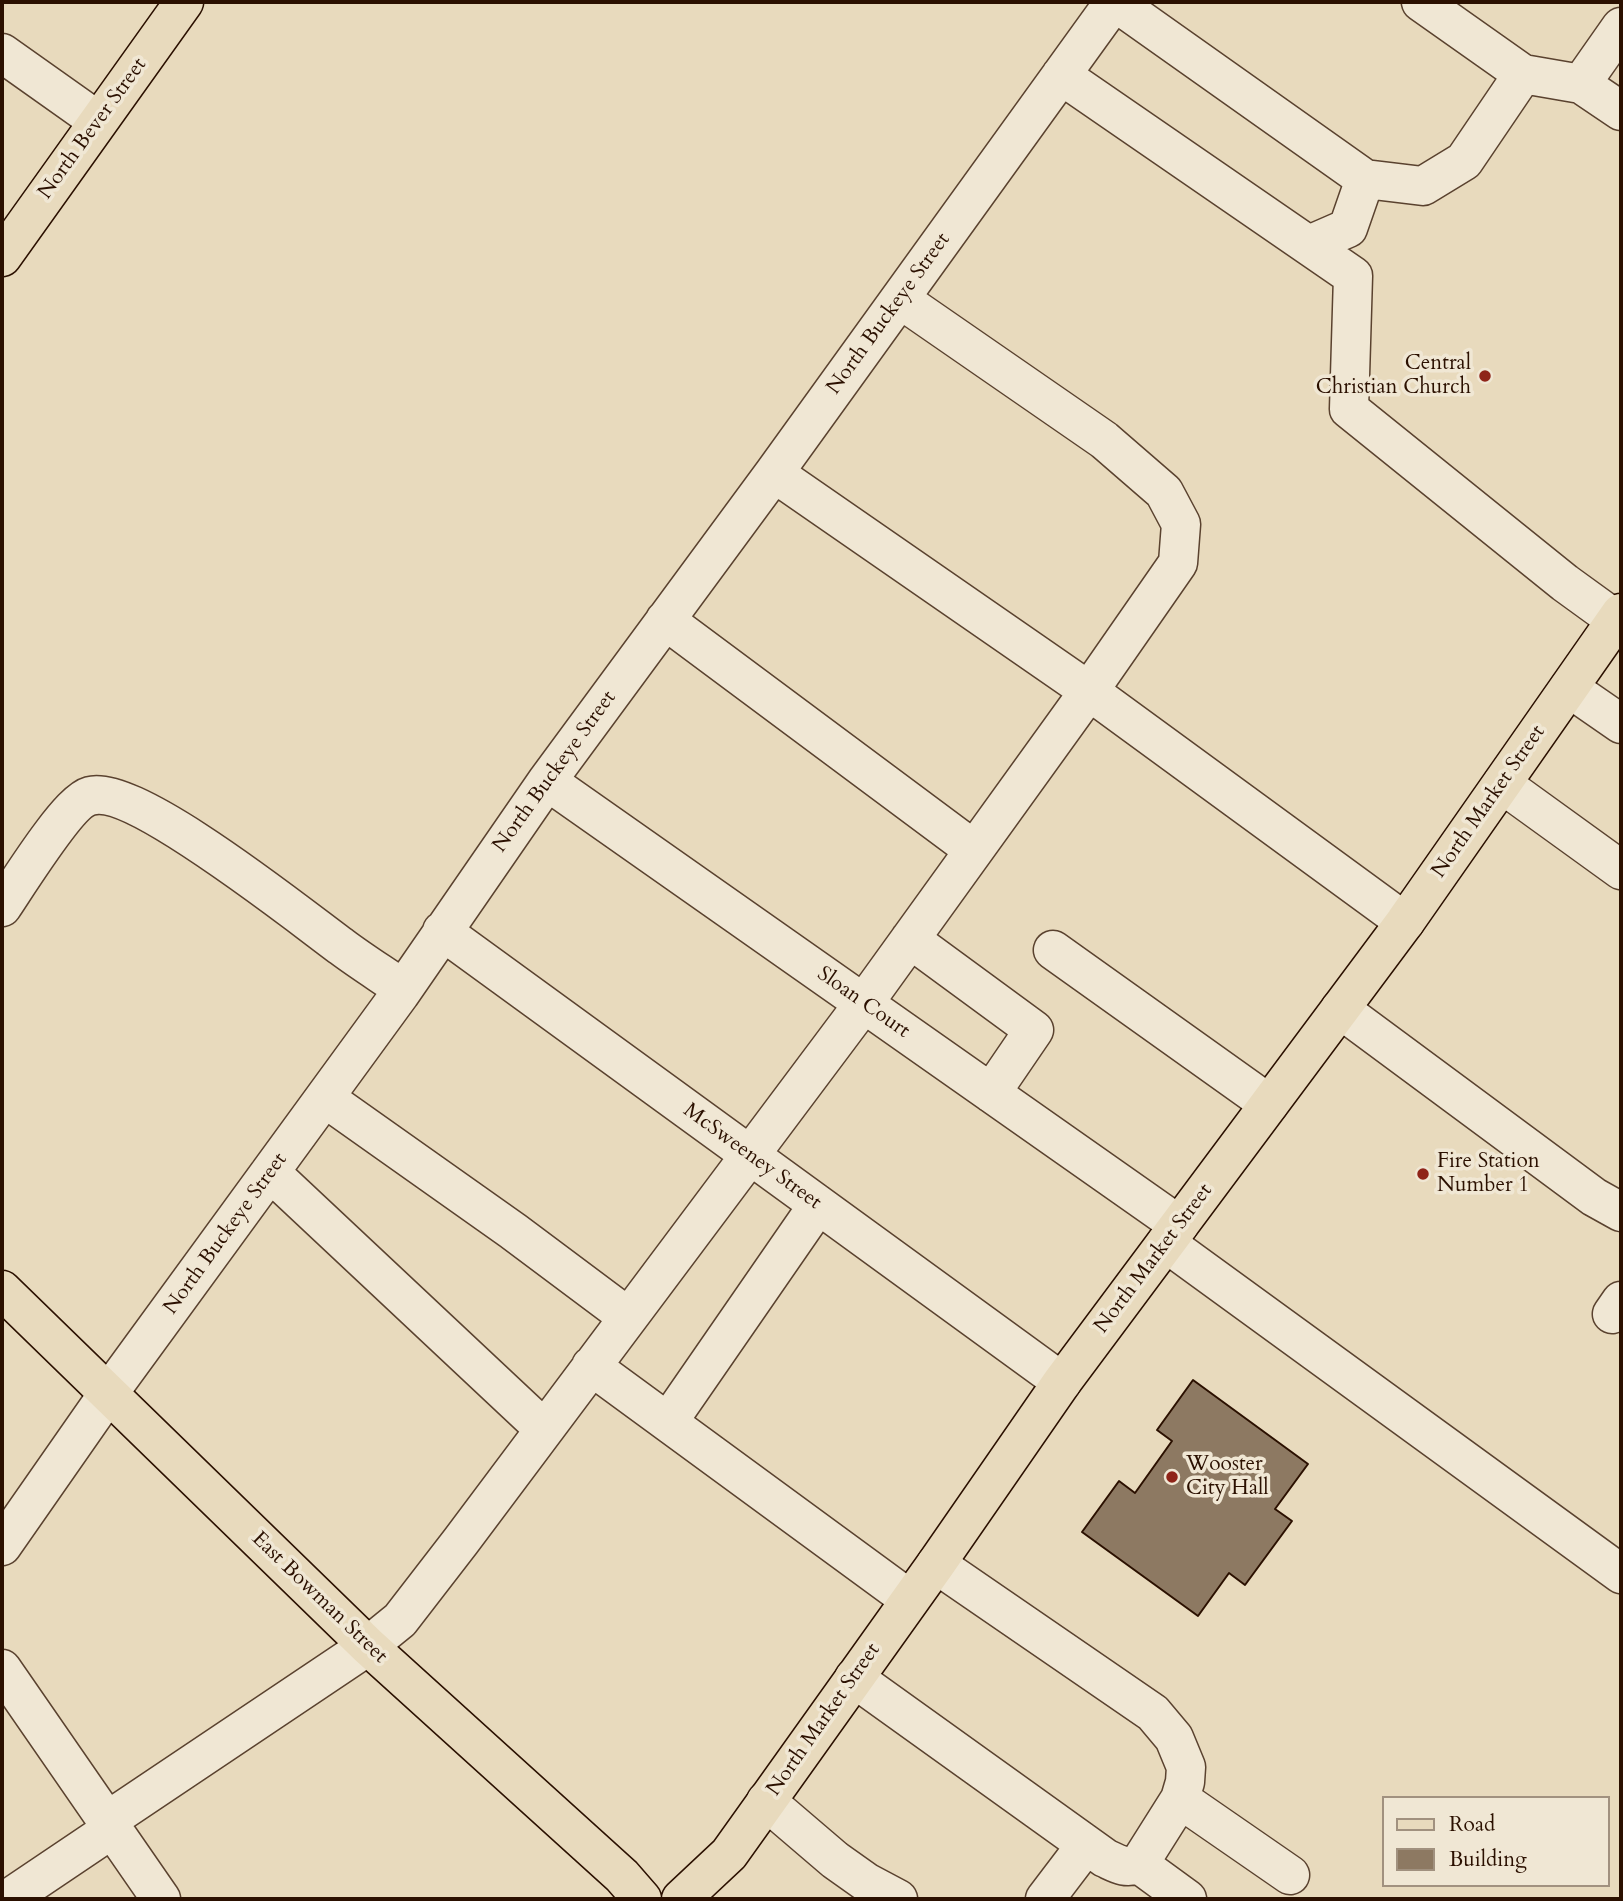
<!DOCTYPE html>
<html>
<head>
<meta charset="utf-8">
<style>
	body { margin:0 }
	#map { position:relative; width:1623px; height:1901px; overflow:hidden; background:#e8dabd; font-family:Cardo,serif }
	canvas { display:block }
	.frame { position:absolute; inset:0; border:4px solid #2b1000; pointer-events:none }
	.legend { position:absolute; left:1382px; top:1796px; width:228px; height:91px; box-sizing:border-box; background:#f0e7d4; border:2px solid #a1917f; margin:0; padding:9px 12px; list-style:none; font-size:21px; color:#2b1000 }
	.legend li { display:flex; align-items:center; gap:14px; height:35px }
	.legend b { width:35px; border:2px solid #a1917f }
</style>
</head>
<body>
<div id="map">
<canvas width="1623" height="1901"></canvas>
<div class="frame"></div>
<ul class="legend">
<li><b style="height:9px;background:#e8dabd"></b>Road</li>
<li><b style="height:19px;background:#8d7962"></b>Building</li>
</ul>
</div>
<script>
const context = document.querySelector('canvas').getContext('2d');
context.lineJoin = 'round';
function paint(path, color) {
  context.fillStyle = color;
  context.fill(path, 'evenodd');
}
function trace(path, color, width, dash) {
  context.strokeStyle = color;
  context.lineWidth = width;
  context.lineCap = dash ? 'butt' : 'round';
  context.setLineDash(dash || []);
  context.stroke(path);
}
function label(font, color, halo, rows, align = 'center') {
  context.font = font + ' Cardo,serif';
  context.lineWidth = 7;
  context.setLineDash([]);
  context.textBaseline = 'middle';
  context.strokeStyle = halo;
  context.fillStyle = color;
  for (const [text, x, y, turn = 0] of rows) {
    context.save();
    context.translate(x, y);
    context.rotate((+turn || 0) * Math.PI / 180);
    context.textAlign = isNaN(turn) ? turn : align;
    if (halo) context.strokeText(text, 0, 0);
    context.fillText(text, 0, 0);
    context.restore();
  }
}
const building = new Path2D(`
	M1193,1380l115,84 -33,45 17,12 -47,64 -16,-12 -31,43 -116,-84 37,-51 16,12 37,-52 -15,-11z`);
const minor = new Path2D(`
	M1115,2l250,177 58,7 41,-25 59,-87
	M1421,2l102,72 58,10 40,27
	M2,53l96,68
	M1061,75l292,201 -4,133 216,174 51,37
	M1581,84l40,-57
	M1309,245l39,-17 17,-49
	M774,473l315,218 316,231
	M665,620l309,230
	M1569,688l52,36
	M547,781l632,444
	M1502,784l119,86
	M2,907c15,-22 66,-105 88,-111 44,-13 211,121 252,151 20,15 41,28 61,42
	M442,931l620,451
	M910,939l124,91 -43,63
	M1053,950l216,154
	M1340,1009l254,188 27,15
	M325,1098l188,133 115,86
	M270,1172l274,257
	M1166,1243l455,331
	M1612,1314l9,-13
	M591,1366l318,233
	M668,1422l150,-217
	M2,1546l106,-152 292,-400 147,-213 227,-308 340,-471
	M2,1669l159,230
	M854,1678l251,180c13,6 20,11 34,6l41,-65 5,-17 1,-15 -12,-29 -21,-25 -217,-149
	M1180,1799l110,76
	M766,1801l69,59 31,22 32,17
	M107,1821l261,-175 32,-26 61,-79 403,-538 225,-312 89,-128 3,-39 -17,-32 -60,-52 -204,-141
	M1139,1864l48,35
	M8,1899l104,-70
	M1045,1899l41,-54`);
const major = new Path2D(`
	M2,257l182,-255
	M2,1290l366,356 254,230 20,23
	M681,1899l48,-45 207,-290 126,-182 343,-460 216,-309`);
const markers = [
	[1485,376,7,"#8f2418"],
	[1423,1174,7,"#8f2418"],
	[1172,1477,7,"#8f2418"]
];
const streetNames = [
	["North Bever Street",93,129,-54],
	["North Buckeye Street",889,314,-54],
	["North Buckeye Street",555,772,-54],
	["North Market Street",1489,802,-55],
	["Sloan Court",863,1003,35],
	["McSweeney Street",752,1157,36],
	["North Buckeye Street",226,1234,-54],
	["North Market Street",1154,1259,-53],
	["East Bowman Street",319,1598,44],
	["North Market Street",824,1720,-55]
];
const poiNames = [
	["Central",1471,364,"right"],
	["Christian Church",1471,388,"right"],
	["Fire Station",1437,1162],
	["Number 1",1437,1186],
	["Wooster",1186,1465],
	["City Hall",1186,1489]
];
paint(building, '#8d7962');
trace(building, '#2b1000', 2);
trace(minor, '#5a422f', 41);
trace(major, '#2b1000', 41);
trace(minor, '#f0e7d4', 38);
trace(major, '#e8dabd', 38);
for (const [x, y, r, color] of markers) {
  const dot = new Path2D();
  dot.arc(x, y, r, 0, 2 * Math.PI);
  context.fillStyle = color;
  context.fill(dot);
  trace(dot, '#f0e7d4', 2.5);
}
label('21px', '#2b1000', '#f0e7d4', streetNames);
label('21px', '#2b1000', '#f0e7d4', poiNames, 'left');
</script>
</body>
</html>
